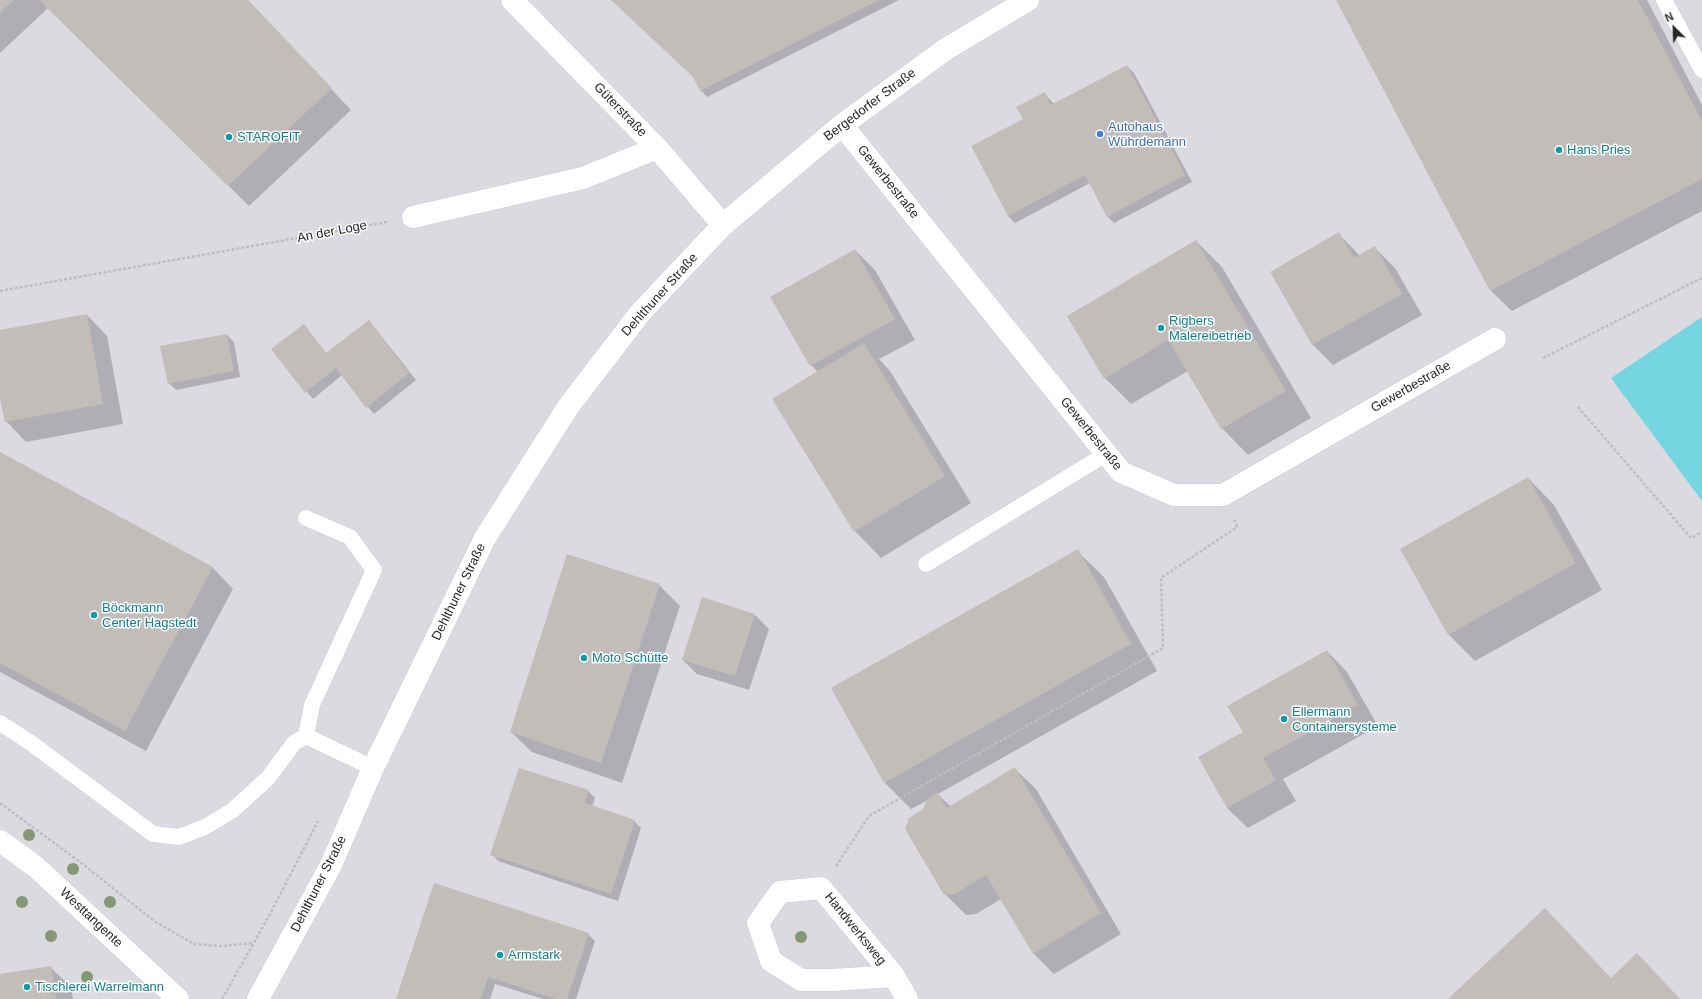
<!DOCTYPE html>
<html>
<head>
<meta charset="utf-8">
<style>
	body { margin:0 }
	#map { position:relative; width:1702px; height:999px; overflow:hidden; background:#e8e0d9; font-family:Arial,sans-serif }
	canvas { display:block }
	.north { position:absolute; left:1654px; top:8px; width:40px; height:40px; -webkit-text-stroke:3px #fff; paint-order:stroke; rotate:336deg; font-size:11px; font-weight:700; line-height:16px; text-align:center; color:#272727 }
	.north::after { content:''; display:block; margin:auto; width:14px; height:18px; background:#272727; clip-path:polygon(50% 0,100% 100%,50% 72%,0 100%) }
</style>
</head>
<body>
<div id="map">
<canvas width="1702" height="999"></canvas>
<div class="north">N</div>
</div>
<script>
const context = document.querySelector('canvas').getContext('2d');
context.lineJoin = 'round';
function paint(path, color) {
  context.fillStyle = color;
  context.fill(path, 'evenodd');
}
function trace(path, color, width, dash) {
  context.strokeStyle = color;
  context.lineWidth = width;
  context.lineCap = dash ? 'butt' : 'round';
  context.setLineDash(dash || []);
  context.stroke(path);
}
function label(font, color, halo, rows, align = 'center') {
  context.font = font + ' Arial,sans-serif';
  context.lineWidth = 3;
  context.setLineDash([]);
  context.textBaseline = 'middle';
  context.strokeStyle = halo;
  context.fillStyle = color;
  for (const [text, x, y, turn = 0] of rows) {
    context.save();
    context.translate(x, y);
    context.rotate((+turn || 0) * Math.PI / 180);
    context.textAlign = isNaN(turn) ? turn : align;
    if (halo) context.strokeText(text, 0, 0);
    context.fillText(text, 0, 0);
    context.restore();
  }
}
const industrial = new Path2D(`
	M0,0h1702v999h-1702z`);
const water = new Path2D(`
	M1702,317v184l-91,-123z`);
const shadow = new Path2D(`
	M0,0h247l104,110 -102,96 -201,-198 -48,45z
	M612,0h287l-192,97 -6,-7 -8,-14z
	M1338,0h309l55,105v106l-190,100 -21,-20z
	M1127,66l7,7 58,109 -78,41 -7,-7 -17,-33 -75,40 -7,-7 16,-97 20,-26 10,11z
	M1339,234l21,22 15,-8 20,20 27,47 -89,50 -21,-21z
	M1196,241l26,26 89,151 -63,37 -26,-27 -34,-57 -57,33 -26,-26z
	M855,250l20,20 40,70 -36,19 11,12 81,132 -90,55 -26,-27 -37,-159 -7,-7z
	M87,315l20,21 16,88 -97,18 -20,-21 -6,-27v-63z
	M304,326l23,28 48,-26 41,52 -42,34 -32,-39 -29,24 -41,-49z
	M227,335l7,7 6,35 -64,13 -7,-7 -8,-36z
	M0,453l213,115 20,21 -87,162 -146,-79z
	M1528,478l26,27 48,85 -127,71 -26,-26 -48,-86z
	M1077,551l27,26 53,94 -219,123 13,13 64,-38 21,20 85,145 -67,40 -21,-21 -32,-54 -25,15 -10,1 -21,-21 -21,-84 4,-10 -17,9 -26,-26z
	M659,585l21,21 -58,177 -90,-31 -21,-20z
	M702,599l53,16 14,14 -20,61 -52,-16 -14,-14z
	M1327,651l20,21 31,54 -95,53 13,22 -48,27 -21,-20 17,-75z
	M588,791l7,7 -3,9 42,14 7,7 -23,73 -120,-40 -6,-7z
	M588,934l7,7 -19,58h-33l-48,-15 -5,15h-92z
	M50,967l21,20 2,12h-73v-24z`);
const building = new Path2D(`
	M0,0h14l-14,13z
	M39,0h209l84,88 -104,98z
	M611,0h268l-179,91 -8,-15z
	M1336,0h302l64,121v58l-212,112z
	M1127,65l58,110 -78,42 -22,-42 -77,41 -37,-70 52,-27 -7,-12 29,-15 6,13z
	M1339,232l15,26 21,-12 27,48 -90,51 -42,-73z
	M1196,240l90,151 -65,38 -53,-89 -64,39 -37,-63z
	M855,249l40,70 -85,47 -40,-69z
	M87,314l16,90 -98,18 -5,-23v-69z
	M369,320l40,53 -43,35 -30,-40 -31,25 -34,-44 33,-25 22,29z
	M227,334l7,37 -66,13 -8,-38z
	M864,343l81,133 -91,56 -82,-133z
	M0,452l213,115 -88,164 -125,-68z
	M1528,477l48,86 -128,72 -48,-86z
	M1078,549l53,95 -247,139 -53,-95z
	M567,554l93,30 -59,179 -91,-31z
	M702,597l53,17 -20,62 -53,-16z
	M1327,650l31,55 -95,53 13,22 -49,28 -29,-51 45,-25 -16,-26z
	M1015,767l86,146 -68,41 -47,-79 -31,19 -11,1 -39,-66 4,-11 14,-9 4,-10 10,-7 10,16z
	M519,768l70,22 -4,13 50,17 -24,74 -121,-39z
	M434,883l155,50 -22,66h-11l-68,-22 -7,22h-85z
	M1545,908l66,70 26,-25 43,46h-232z
	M51,966l5,33h-56v-25z`);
const path = new Path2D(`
	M0,291l387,-69
	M1543,358l159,-80
	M1578,407l113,131 11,-6
	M0,803l84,62 70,56 40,23 26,2 33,-3
	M836,866l33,-50 294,-168 -2,-70 76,-51 -3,-8
	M222,999l47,-83 49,-95`);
const lane = new Path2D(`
	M1664,0l38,70
	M926,564l180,-110
	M0,723l31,20 122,91 26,3 26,-10 28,-17 35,-32 26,-35 12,-7 67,32
	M306,736l6,-31 62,-135 -24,-33 -44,-19`);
const street = new Path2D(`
	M512,0l145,148 66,77
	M842,125l279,347 53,23h49l272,-156
	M413,217l170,-39 74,-30
	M894,976l-61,4h-32l-30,-19 -13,-38 22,-31 41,-4 73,88 13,23`);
const secondary = new Path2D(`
	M0,841l36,26 142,132
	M258,999l73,-134 42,-97 112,-230 83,-131 72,-94 83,-88 119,-100 104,-76 82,-49`);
const trees = [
	[29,835],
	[73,869],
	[22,902],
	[110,902],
	[51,936],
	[801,937],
	[87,977]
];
const markers = [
	[1100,134,4,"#3f7fe0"],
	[229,137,4,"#0f9aa8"],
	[1559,150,4,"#0f9aa8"],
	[1161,328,4,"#0f9aa8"],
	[94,615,4,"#0f9aa8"],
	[584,658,4,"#0f9aa8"],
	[1284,719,4,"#0f9aa8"],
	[500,955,4,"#0f9aa8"],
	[27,987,4,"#0f9aa8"]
];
const streetNames = [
	["Bergedorfer Straße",870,105,-37],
	["Güterstraße",620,110,46],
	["Gewerbestraße",888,182,51],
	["An der Loge",332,232,-11],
	["Dehlthuner Straße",660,295,-48],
	["Gewerbestraße",1411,387,-30],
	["Gewerbestraße",1091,434,51],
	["Dehlthuner Straße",459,592,-64],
	["Dehlthuner Straße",319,884,-63],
	["Westtangente",91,918,43],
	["Handwerksweg",855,929,51]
];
const shopNames = [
	["Autohaus",1108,127],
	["Wührdemann",1108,142]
];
const cultureNames = [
	["STAROFIT",237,137],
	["Hans Pries",1567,150],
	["Rigbers",1169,321],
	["Malereibetrieb",1169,336],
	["Böckmann",102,608],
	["Center Hagstedt",102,623],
	["Moto Schütte",592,658],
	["Ellermann",1292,712],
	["Containersysteme",1292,727],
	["Armstark",508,955],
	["Tischlerei Warrelmann",35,987]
];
paint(industrial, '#dbdae1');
paint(water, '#75d5e1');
paint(shadow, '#0003');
paint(building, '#c3bdb9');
trace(lane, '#c8cdd8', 17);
trace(street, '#c8cdd8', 23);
trace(secondary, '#c8cdd8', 23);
trace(path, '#bebebe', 2.5, [3, 2]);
trace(lane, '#fff', 16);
trace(street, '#fff', 22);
trace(secondary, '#fff', 22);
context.fillStyle = '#869773';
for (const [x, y] of trees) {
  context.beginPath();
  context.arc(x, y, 6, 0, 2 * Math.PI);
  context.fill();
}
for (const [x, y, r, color] of markers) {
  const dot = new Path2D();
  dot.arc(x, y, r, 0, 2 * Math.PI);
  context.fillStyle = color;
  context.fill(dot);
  trace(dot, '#fff', 1.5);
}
label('13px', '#272727', '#fff', streetNames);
label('13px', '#366cbe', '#fff', shopNames, 'left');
label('13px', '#0d838f', '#fff', cultureNames, 'left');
</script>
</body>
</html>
